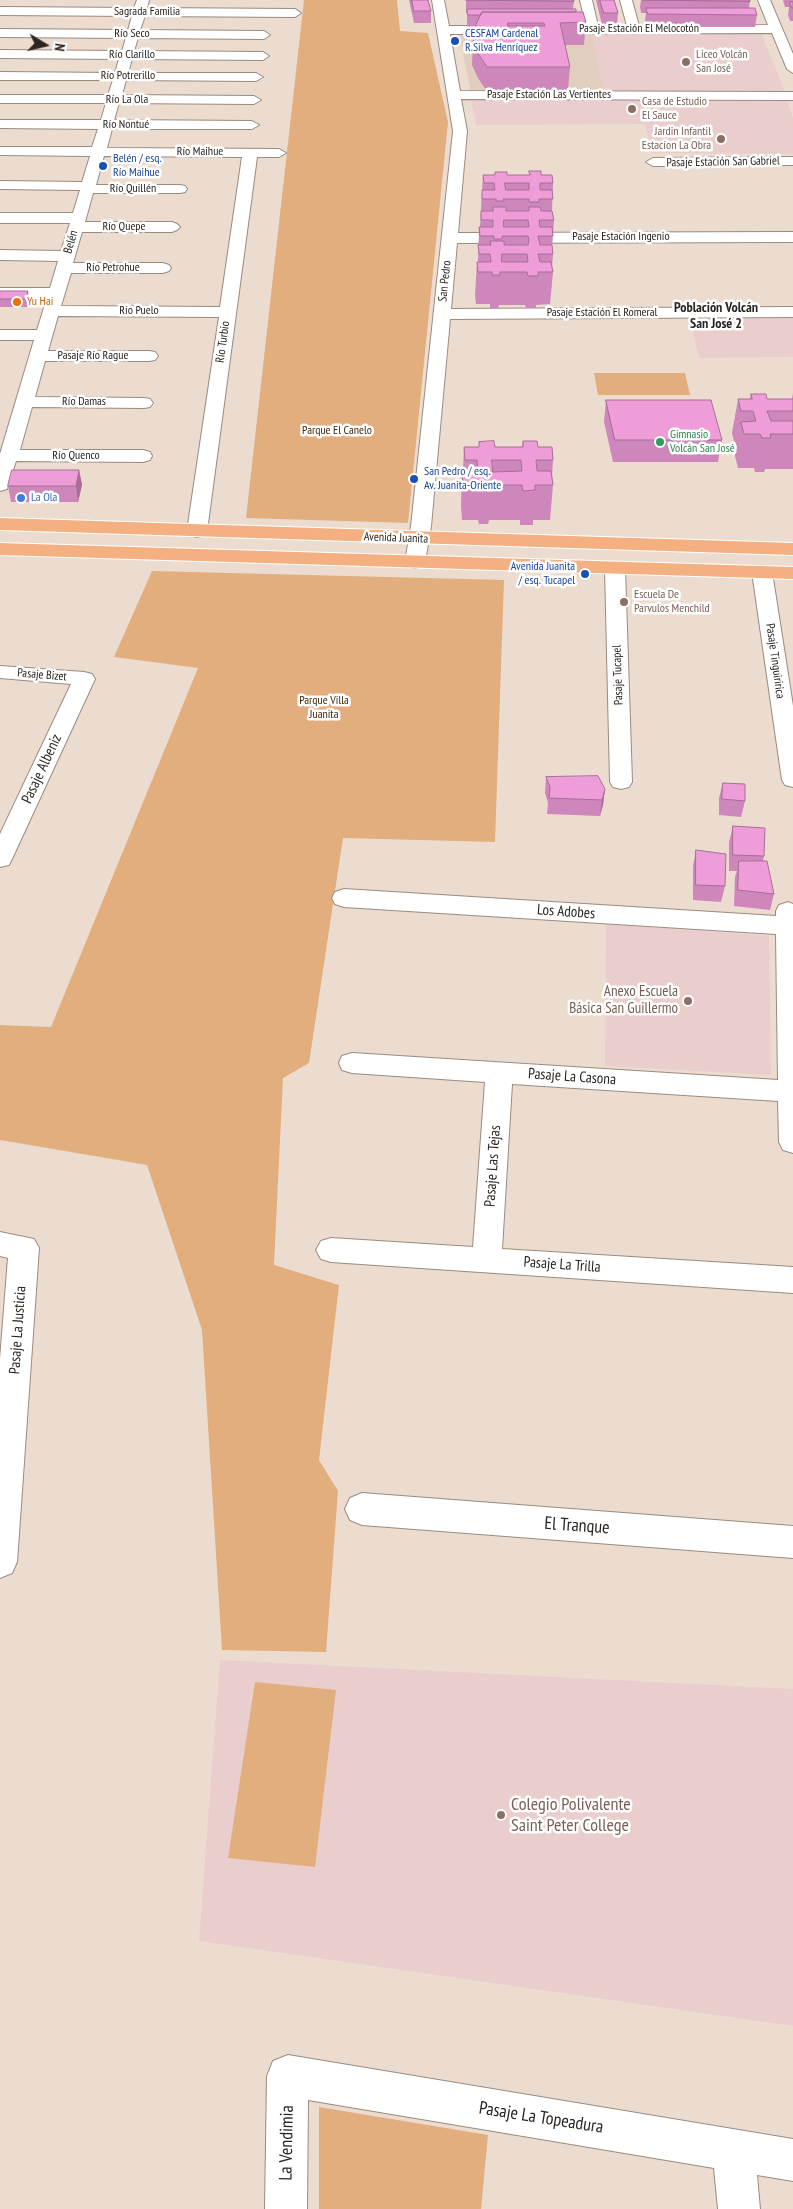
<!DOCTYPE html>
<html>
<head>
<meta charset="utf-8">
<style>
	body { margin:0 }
	#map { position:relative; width:793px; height:2209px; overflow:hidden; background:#ecdccf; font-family:"PT Sans Narrow",sans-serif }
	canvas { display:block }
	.north { position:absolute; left:20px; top:20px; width:50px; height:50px; -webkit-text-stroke:4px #fff; paint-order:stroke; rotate:99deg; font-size:14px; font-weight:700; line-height:20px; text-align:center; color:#2b2520 }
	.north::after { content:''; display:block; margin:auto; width:18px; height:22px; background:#2b2520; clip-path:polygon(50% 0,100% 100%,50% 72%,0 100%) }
</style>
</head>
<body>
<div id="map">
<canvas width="793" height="2209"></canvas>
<div class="north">N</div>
</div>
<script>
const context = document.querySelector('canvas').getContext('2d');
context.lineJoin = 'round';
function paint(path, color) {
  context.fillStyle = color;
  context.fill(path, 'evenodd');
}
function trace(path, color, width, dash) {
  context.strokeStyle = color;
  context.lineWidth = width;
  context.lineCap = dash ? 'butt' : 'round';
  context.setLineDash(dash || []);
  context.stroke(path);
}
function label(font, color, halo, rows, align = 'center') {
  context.font = font + ' "PT Sans Narrow",sans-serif';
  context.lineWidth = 5;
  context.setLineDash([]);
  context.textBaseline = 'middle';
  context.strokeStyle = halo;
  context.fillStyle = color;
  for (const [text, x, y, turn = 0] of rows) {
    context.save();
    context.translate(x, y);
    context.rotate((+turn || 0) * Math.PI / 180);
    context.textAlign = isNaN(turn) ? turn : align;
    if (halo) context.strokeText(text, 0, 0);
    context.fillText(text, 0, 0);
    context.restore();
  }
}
const education = new Path2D(`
	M592,33h169l24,58h-181z
	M471,99h316l6,19v36l-141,-1 -7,-29 -169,1z
	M793,317v40l-94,1 -9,-39z
	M606,924l163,12 2,139 -166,-9z
	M220,1660l573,29v337l-594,-85z`);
const medical = new Path2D(`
	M459,32l133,1 12,58 -133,2z`);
const green = new Path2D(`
	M304,0h93l3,31 28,2 20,89 -40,401 -162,-5z
	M594,373h91l5,22h-92z
	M152,571l352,9 -9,262 -152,-4 -34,225 -26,15 -9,187 65,20 -20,175 19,31 -12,161 -104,-2 -20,-320 -55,-165 -147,-25v-115l51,2 147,-359 -84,-11z
	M255,1682l81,8 -21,177 -87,-9z
	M319,2107l169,28 -7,74h-162z`);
const minor = new Path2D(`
	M137,0h12l-2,8 148,1 6,4 -6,4 -150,-1 -5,14 124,1 6,4 -6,4 -126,-1 -4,13 129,1 6,4 -6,4 -131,-1 -4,14h128l7,4 -7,4 -130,-1 -4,15 132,1 7,4 -7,4 -135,-1 -5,17 138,1 7,4 -7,4h-140l-5,19 172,1 7,4 -7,4h-22l-50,374 -3,4 -7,2 -7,-2 -3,-4 32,-214 -161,-1 -10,35h101l6,1 3,4 -3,4 -6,1h-104l-10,36 109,1 6,1 3,4 -3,4 -6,1 -112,-1 -12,43h123l7,2 2,4 -2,4 -7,2 -127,-1 -9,28 -7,2v-37l34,-114h-34v-10h37l10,-32h-47v-10h50l8,-27 -58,-1v-10l61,1 9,-28h-70v-10h73l7,-23 -80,-1v-8l82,1 8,-26 -90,-1v-8h92l6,-18 -98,-1v-8h101l5,-17h-106v-8h108l5,-15h-113v-8l115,1 4,-14 -119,-1v-8l122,1 4,-13 -126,-1v-8l128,1 4,-14 -132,-1v-8l134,1zM104,156l138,1 -22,150 -159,-1 10,-33h92l6,-2 2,-3 -2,-3 -6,-2h-90l9,-31h90l5,-2 3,-3 -3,-3 -5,-2h-87l8,-29h87l5,-1 2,-3 -2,-3 -5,-1h-84z
	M432,0h12l5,26h137l-6,-26h12l6,26h29l-7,-26h12l7,26 129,-1 -10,-25h12l23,54v19l-6,-4 -15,-36 -322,1 10,57 333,1v8l-332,-1 6,32 -9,102 335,-1v10l-336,1 -6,66 342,-2v10l-343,2 -19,207 -6,36 -3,4 -7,2 -7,-2 -3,-4 6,-36 42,-395z
	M793,157v8l-140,1 -7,-4 7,-4z
	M615,562l7,2 3,4 7,214 -3,5 -8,2 -8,-2 -3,-5 -5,-214 3,-4z
	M762,566l7,2 3,4 21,134v81l-8,-2 -3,-5 -30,-208 3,-4z
	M0,666l84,6 8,2 3,5 -83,180 -3,6 -9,2v-33l71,-150 -71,-6z
	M344,889l432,27v-5l3,-6 9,-3 5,2v249l-10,-3 -4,-8 -1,-41 -266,-17 -10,165 291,18v26l-462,-31 -10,-3 -5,-9 5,-9 10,-3 142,9 12,-165 -133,-9 -10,-3 -3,-7 3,-7 10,-3 426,27 -2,-146 -432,-27 -9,-3 -3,-6 3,-6z
	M0,1232l34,7 5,9 -22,314 -5,11 -12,5v-219l8,-101 -8,-2z
	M362,1493l431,33v32l-431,-33 -12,-5 -5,-11 5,-11z
	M288,2055l505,84v42l-36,-6 3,34h-42l-4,-41 -406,-68 -1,109h-42l2,-133 6,-15z`);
const major = new Path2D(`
	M0,518l793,25v12l-793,-25z
	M0,543l793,24v12l-793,-24z`);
const wall = new Path2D(`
	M409,0h19l3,11v12h-17z
	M466,0h108l-1,9 13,13 -2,23h-19l5,22 -2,23h-82l-8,-12 -6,-13 1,-23 2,-15h-8v-14h-1z
	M596,0h18l4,13 -1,12h-15z
	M641,0h109l-1,8 8,7 -2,12h-108l-2,-7 1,-7h-5l-1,-6z
	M783,0h10v21h-3l-2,-6 1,-8h-4z
	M529,171l12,4 12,8 -1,28 2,9 -2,29 1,5 -1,13 1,5 -3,32 -14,1v3h-10l-1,-3h-26l-1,3h-8v-4h-14l-1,-9 2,-33h1l1,-35h1l3,-52h46z
	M0,291l29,7 -2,9h-27z
	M793,393v76h-28l-1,3h-9l-1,-4h-16l-3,-12 2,-11h-2l-3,-12 6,-34h12l1,-5 16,5h25z
	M606,400l116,40 -4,22h-105l-9,-40z
	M523,441l15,6 15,13 -1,17 1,8 -3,35h-17v5h-13v-5h-31l-1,4h-9l-1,-4h-16l-1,-14 1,-35h1l1,-24h15v-5l16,5h27z
	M79,470l3,15 -4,17h-67l-3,-16z
	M546,777l59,12 -2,16 -3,11 -53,-2 1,-11 -3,-10z
	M723,783l22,18 -4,16 -22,-2v-17z
	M733,826l31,30 -1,5 11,33 -4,16 -36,-4 1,-29 2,-6h-8v-29z
	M696,850l29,36 -4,16 -28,-2v-34z`);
const shadedWall = new Path2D(`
	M28,291l1,7 -2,9 -2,-8z
	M79,470l3,15 -4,17 -2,-16z
	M605,789l-2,16 -3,11 2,-16z`);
const building = new Path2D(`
	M412,0h16l3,11h-17z
	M466,0h108v1z
	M600,0h14l4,13h-14z
	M643,0h107v1z
	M790,2h3v6h-1z
	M646,8h109l2,7 -109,-1z
	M467,9h109v3h-94l-1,3h-13z
	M482,12h101l3,10 -26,1 10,44h-83l-8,-12 -6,-13 2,-15zM508,23h36l1,3h-37z
	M529,171h12v4h11l1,8h-13v7h12l1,9h-14v3h-10v-3h-26l1,2h-8v-2h-14v-9h13l-1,-7h-10l-1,-8h12v-3h12v3h23zM505,183h24v7h-23z
	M493,207h13v4h23v-4h11l1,4h11l2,9h-15l1,7h12l1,9h-15l2,9h12l1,9h-15l2,8h11l2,10h-15v4h-10l-1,-4h-27v3h-8v-3h-14l-1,-10h14l-1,-8h-11l-1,-9h13l-1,-4h14v4h24l1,-5 -1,-4h-26v3h-8v-3h-14l-1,-9h14v-7h-12v-9h12zM504,220h24l1,7h-25zM502,254h25l1,8h-26z
	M0,291h28l-3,8h-25z
	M751,394h15l1,5h26v12h-26l4,10h22v13h-23l1,4h-9l-2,-4h-16l-3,-12 15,-1 -3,-10h-12l-3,-12h14z
	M606,400h105l11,40h-107z
	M494,441l1,6h28v-6h14l1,6h14l1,13h-17l1,11h14l2,14h-18v5l-12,1 -1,-6h-33l1,4h-10v-4h-17l-1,-14h16l-1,-11h-12l-1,-13h15v-5zM492,460h29l1,11 -29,1z
	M12,470h67l-3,16h-68z
	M598,776l7,13 -3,11 -53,-2 1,-11 -4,-10z
	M723,783l22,1v17l-23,-2z
	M733,826l32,2 -1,28 -31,-1z
	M696,850l30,4 -1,32 -29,-1z
	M739,861h28l7,33 -36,-4z`);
const markers = [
	[455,41,5,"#1a4fb4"],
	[686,62,5,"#8d6e63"],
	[632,109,5,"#8d6e63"],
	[721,139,5,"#8d6e63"],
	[103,166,5,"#1a4fb4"],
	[17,302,5,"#e8710a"],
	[660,442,5,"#2e9e5b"],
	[414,479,5,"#1a4fb4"],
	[21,498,5,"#3f7fe0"],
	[585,574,5,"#1a4fb4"],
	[624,602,5,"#8d6e63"],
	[688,1001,5,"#8d6e63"],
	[501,1815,5,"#8d6e63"]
];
const farStreetnames = [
	["Sagrada Familia",147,12],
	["Pasaje Estación El Melocotón",639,29],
	["Río Seco",132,34],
	["Río Clarillo",132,55],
	["Río Potrerillo",128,76],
	["Pasaje Estación Las Vertientes",549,95],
	["Río La Ola",127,100],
	["Río Nontué",126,125],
	["Río Maihue",200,152],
	["Pasaje Estación San Gabriel",723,162,-1],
	["Río Quillén",133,189],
	["Río Quepe",124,227],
	["Pasaje Estación Ingenio",621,237],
	["Belén",71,242,-74],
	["Río Petrohue",113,268],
	["San Pedro",445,281,-84],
	["Río Puelo",139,311],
	["Pasaje Estación El Romeral",602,313],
	["Río Turbio",223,342,-82],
	["Pasaje Río Rague",93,356],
	["Río Damas",84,402],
	["Río Quenco",76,456],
	["Avenida Juanita",396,538,2],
	["Pasaje Tinguiririca",775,661,82],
	["Pasaje Bizet",42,675,5],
	["Pasaje Tucapel",618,675,-92]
];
const farTransitnames = [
	["CESFAM Cardenal",465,34],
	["R.Silva Henríquez",465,48],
	["Belén / esq.",113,159],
	["Río Maihue",113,173],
	["San Pedro / esq.",424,472],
	["Av. Juanita-Oriente",424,486],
	["Avenida Juanita",575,567,"right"],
	["/ esq. Tucapel",575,581,"right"]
];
const farEducationnames = [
	["Liceo Volcán",696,55],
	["San José",696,69],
	["Casa de Estudio",642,102],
	["El Sauce",642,116],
	["Jardin Infantil",711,132,"right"],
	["Estacíon La Obra",711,146,"right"],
	["Escuela De",634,595],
	["Parvulos Menchild",634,609]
];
const farFoodnames = [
	["Yu Hai",27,302]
];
const farParknames = [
	["Parque El Canelo",337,431],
	["Parque Villa",324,701],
	["Juanita",324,715]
];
const farLeisurenames = [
	["Gimnasio",670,435],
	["Volcán San José",670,449]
];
const farShopnames = [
	["La Ola",31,498]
];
const farNeighbourhoodnames = [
	["Población Volcán",716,308],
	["San José 2",716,324]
];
const streetNames = [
	["Pasaje Albeniz",42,769,-65],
	["Los Adobes",566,912,4],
	["Pasaje La Casona",572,1077,4],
	["Pasaje Las Tejas",493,1166,-86],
	["Pasaje La Trilla",562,1265,4],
	["Pasaje La Justicia",18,1330,-86]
];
const educationNames = [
	["Anexo Escuela",678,992],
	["Básica San Guillermo",678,1009]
];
const nearStreetnames = [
	["El Tranque",577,1526,4],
	["Pasaje La Topeadura",541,2118,9],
	["La Vendimia",287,2143,-89]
];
const nearEducationnames = [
	["Colegio Polivalente",511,1805],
	["Saint Peter College",511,1826]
];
paint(education, '#e9cecd');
paint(medical, '#e1cebf');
paint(green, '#e3ae7e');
trace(minor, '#9a8b7f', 2);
trace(major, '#fff', 2);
paint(minor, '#fff');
paint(major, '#f4b081');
paint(wall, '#cd87ba');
paint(shadedWall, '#a76e97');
paint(building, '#ee9dd8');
trace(building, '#a76e97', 1);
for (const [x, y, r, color] of markers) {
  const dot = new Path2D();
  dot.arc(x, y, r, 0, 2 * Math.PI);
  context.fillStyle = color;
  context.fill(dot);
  trace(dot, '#fff', 2);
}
label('12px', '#2b2520', '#fff', farStreetnames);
label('12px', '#164399', '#fff', farTransitnames, 'left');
label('12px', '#785e54', '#fff', farEducationnames, 'left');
label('12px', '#c56008', '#fff', farFoodnames, 'left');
label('12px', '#432608', '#fff', farParknames);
label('12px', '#27864d', '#fff', farLeisurenames, 'left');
label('12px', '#366cbe', '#fff', farShopnames, 'left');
label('bold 14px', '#2b2520', '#fff', farNeighbourhoodnames);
label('15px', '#2b2520', '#fff', streetNames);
label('15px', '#785e54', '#fff', educationNames, 'right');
label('18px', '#2b2520', '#fff', nearStreetnames);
label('18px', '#785e54', '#fff', nearEducationnames, 'left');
</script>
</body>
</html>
